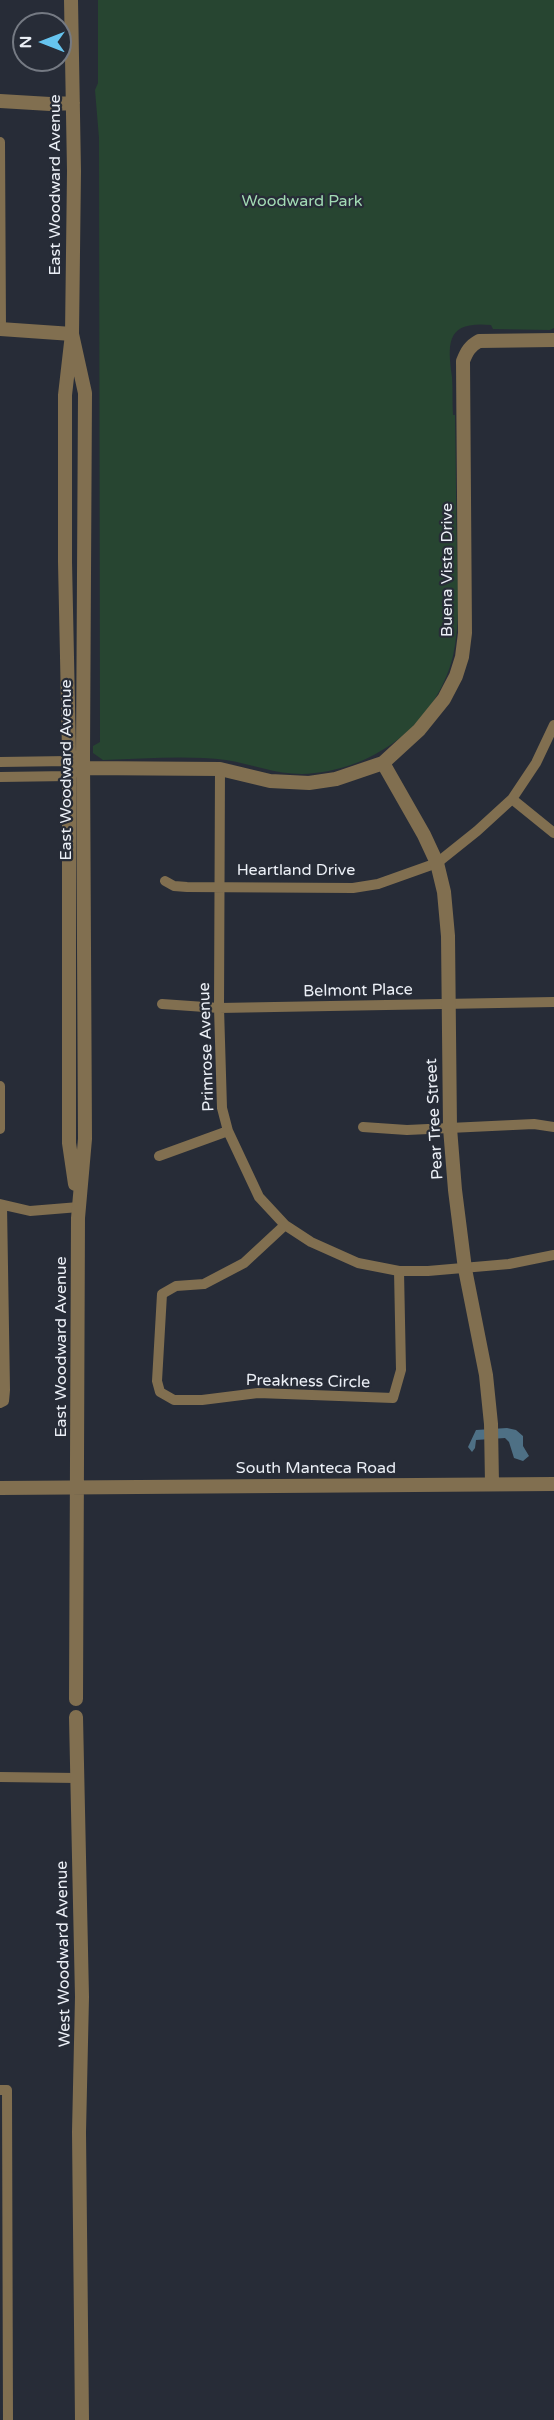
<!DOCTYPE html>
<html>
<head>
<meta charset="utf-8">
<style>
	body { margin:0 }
	#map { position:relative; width:554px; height:2420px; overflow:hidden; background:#272c37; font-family:"Varela Round",sans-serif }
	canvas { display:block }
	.north { position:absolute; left:12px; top:12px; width:60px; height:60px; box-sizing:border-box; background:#272c37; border:2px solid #757a83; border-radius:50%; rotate:270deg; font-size:16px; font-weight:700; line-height:24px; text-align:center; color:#ebeff6 }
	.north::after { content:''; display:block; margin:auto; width:21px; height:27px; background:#66c4ef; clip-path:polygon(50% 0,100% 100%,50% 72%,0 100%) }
</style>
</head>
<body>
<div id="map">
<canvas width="554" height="2420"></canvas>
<div class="north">N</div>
</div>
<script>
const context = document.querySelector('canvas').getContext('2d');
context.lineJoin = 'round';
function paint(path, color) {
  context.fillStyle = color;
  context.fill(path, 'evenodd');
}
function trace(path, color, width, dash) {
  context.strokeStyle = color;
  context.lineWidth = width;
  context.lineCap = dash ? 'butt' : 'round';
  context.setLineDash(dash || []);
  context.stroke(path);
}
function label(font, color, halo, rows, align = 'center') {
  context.font = font + ' "Varela Round",sans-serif';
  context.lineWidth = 4.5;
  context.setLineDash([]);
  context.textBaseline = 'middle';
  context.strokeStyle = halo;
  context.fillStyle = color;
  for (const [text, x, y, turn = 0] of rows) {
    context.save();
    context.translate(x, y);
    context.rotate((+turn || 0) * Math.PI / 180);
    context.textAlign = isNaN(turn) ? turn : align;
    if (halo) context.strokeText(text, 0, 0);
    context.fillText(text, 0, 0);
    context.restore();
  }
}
const green = new Path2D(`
	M98,0h456v328l-4,2 -57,-1 -2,-4c-44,-4 -44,16 -39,52 1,13 0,25 1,38h2c1,49 1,97 2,146 1,31 3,64 -4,95 -17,69 -82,116 -151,118 -27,0 -50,-10 -76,-14 -40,-5 -83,-1 -123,0l-10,-7v-7l7,-4 -1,-604 -4,-48 3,-7z`);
const water = new Path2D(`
	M507,1428l9,2 7,6v10l6,10 -6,5 -9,-3 -5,-16 -4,-4 -29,2 -1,8 -3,4 -4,-5 8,-17z`);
const minor = new Path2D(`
	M0,142l1,187
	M0,762l69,-1 6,3
	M220,769l-1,239 3,100 6,23 31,66 26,28 26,17 47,21 41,8h29l81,-7 45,-9
	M0,777l69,-1 5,-3
	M512,799l42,34
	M165,881l9,5 13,1 166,1 25,-4 59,-21 40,-32 35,-32 24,-36 18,-38
	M162,1004l57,4 335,-6
	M0,1086v43
	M363,1127l44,3 127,-6 20,3
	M159,1156l69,-25
	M0,1204l30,7 49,-4
	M285,1225l-41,38 -40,21 -28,2 -14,8 -5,87 3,11 14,8h28l56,-7 135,5 8,-28 -2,-99
	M0,1403l4,-2 1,-11 -3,-185
	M0,1777l77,1
	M0,2090h7l1,330`);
const tertiary = new Path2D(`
	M71,0l3,171 -2,163 -7,61v167l4,190v391l6,41
	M0,101l50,3 23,-1
	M0,329l72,5
	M72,334l13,59 -2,362 2,384 -7,79 -2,481
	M383,763l41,72 13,28 7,29 4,44 2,192 5,62 10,79 21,106 5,49 1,60
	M83,768l137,1 50,12 39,2 27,-4 47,-16 36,-33 25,-31 12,-23 6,-19 3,-24 -2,-272c4,-10 7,-15 16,-20l75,-1
	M0,1488l554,-4
	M76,1717l6,280 -3,135 3,288`);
const streetNames = [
	["East Woodward Avenue",56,185,-90],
	["Buena Vista Drive",448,570,-90],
	["East Woodward Avenue",67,770,-90],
	["Heartland Drive",296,871],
	["Belmont Place",358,991,-1],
	["Primrose Avenue",207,1047,-92],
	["Pear Tree Street",435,1119,-93],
	["East Woodward Avenue",62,1347,-90],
	["Preakness Circle",308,1382,1],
	["South Manteca Road",316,1469],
	["West Woodward Avenue",64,1954,-91]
];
const parkNames = [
	["Woodward Park",302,202]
];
paint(green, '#274531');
paint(water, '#4e7085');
trace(minor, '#816f50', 10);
trace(tertiary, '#816f50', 14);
label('16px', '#ebeff6', '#272c37', streetNames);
label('16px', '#a2dbb4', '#272c37', parkNames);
</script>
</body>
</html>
